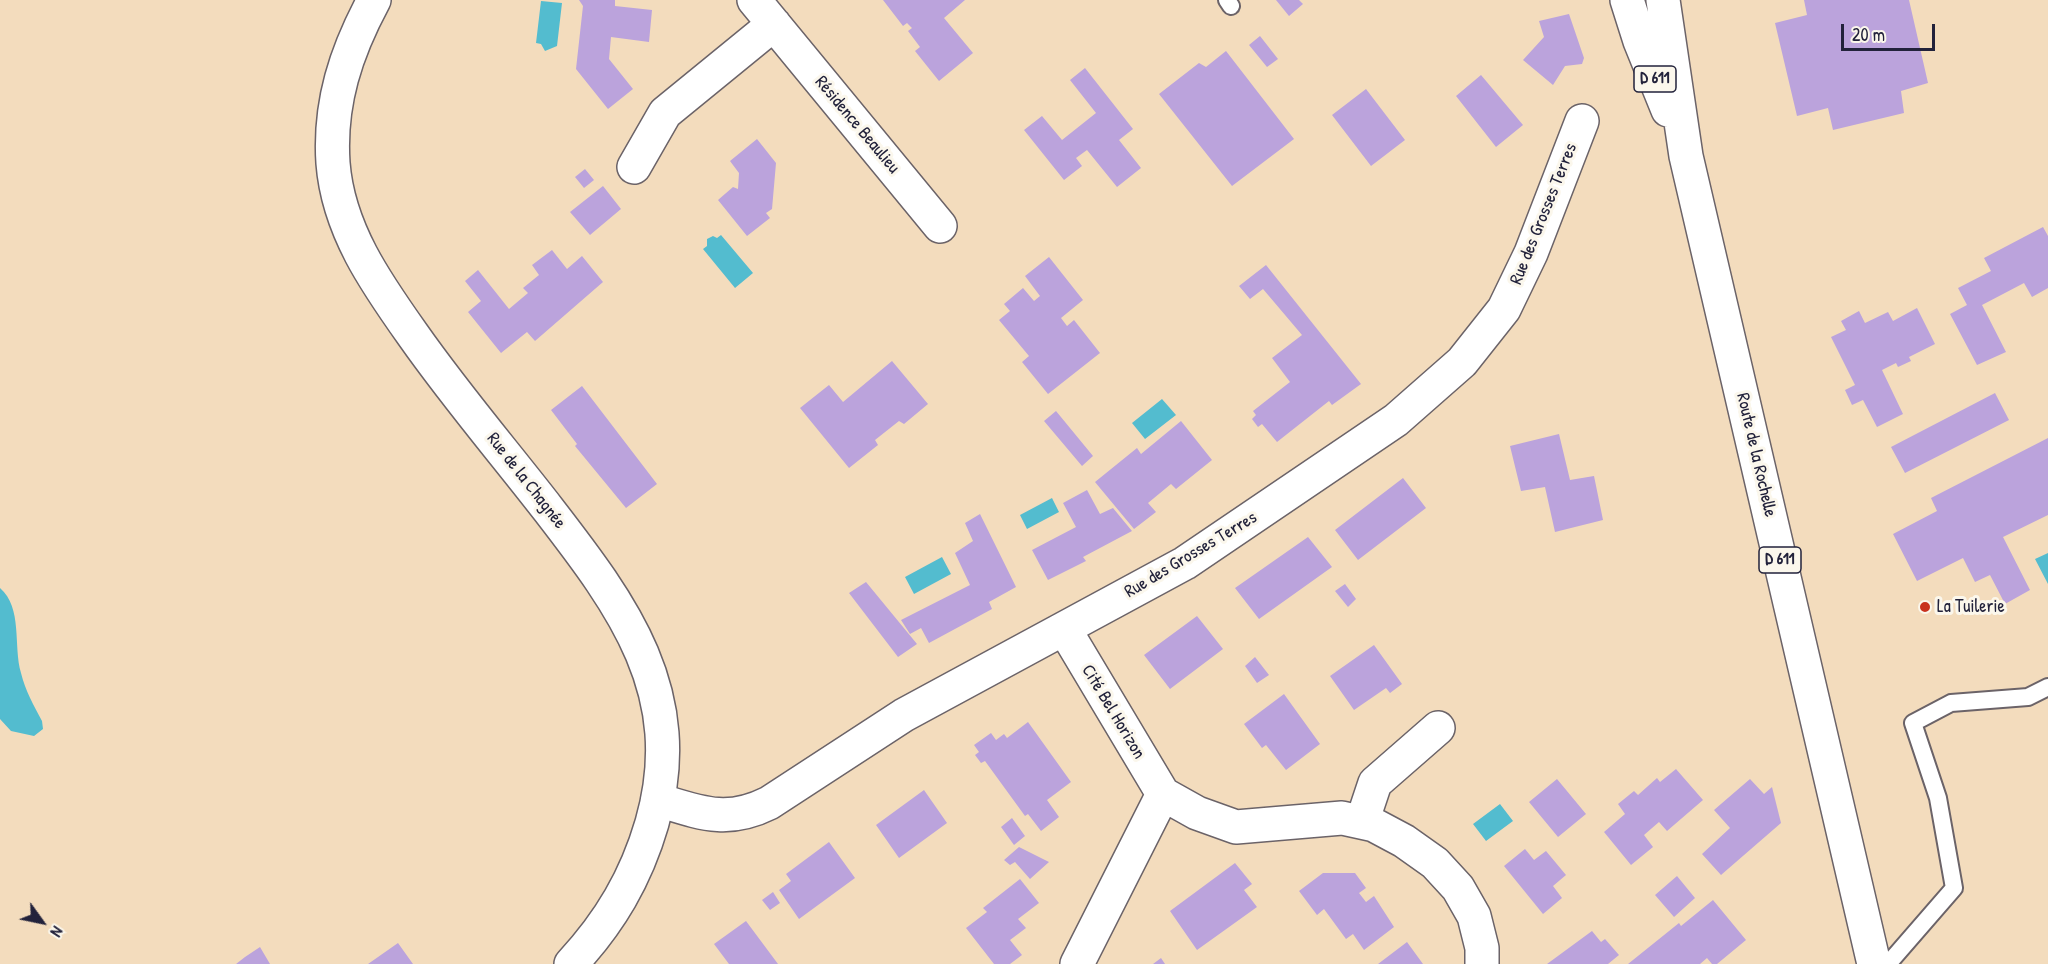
<!DOCTYPE html>
<html>
<head>
<meta charset="utf-8">
<style>
	body { margin:0 }
	#map { position:relative; width:2048px; height:964px; overflow:hidden; background:#f3dcbd; font-family:"Patrick Hand",sans-serif }
	canvas { display:block }
	.north { position:absolute; left:12px; top:892px; width:60px; height:60px; -webkit-text-stroke:4px #fbf7ec; paint-order:stroke; rotate:123deg; font-size:16px; font-weight:700; line-height:24px; text-align:center; color:#22223b }
	.north::after { content:''; display:block; margin:auto; width:21px; height:27px; background:#22223b; clip-path:polygon(50% 0,100% 100%,50% 72%,0 100%) }
	.scale { position:absolute; left:1841px; top:24px; width:94px; height:27px; box-sizing:border-box; border:3px solid #22223b; border-top:0; padding-left:8px; font-size:18px; line-height:21px; white-space:nowrap; color:#22223b; -webkit-text-stroke:4px #fbf7ec; paint-order:stroke }
</style>
</head>
<body>
<div id="map">
<canvas width="2048" height="964"></canvas>
<div class="north">N</div>
<div class="scale">20 m</div>
</div>
<script>
const context = document.querySelector('canvas').getContext('2d');
context.lineJoin = 'round';
function paint(path, color) {
  context.fillStyle = color;
  context.fill(path, 'evenodd');
}
function trace(path, color, width, dash) {
  context.strokeStyle = color;
  context.lineWidth = width;
  context.lineCap = dash ? 'butt' : 'round';
  context.setLineDash(dash || []);
  context.stroke(path);
}
function label(font, color, halo, rows, align = 'center') {
  context.font = font + ' "Patrick Hand",sans-serif';
  context.lineWidth = 6;
  context.setLineDash([]);
  context.textBaseline = 'middle';
  context.strokeStyle = halo;
  context.fillStyle = color;
  for (const [text, x, y, turn = 0] of rows) {
    context.save();
    context.translate(x, y);
    context.rotate((+turn || 0) * Math.PI / 180);
    context.textAlign = isNaN(turn) ? turn : align;
    if (halo) context.strokeText(text, 0, 0);
    context.fillText(text, 0, 0);
    context.restore();
  }
}
const water = new Path2D(`
	M541,1l21,2 -5,43 -12,5 -4,-7 -5,-1z
	M721,235l32,38 -18,15 -32,-39 4,-3v-7l6,-3 4,2z
	M1162,399l14,16 -31,24 -13,-16z
	M1052,498l7,14 -32,17 -7,-14z
	M2048,553v31l-13,-25z
	M942,557l9,17 -37,20 -9,-17z
	M0,588c23,20 13,58 21,85 4,17 13,33 21,48l1,8 -9,7 -23,-5 -11,-12z
	M1500,804l13,17 -27,20 -13,-17z`);
const building = new Path2D(`
	M579,0h36v6l37,4 -3,32 -38,-5 -2,22 24,30 -25,20 -32,-40 7,-63z
	M883,0h82l-21,18 29,35 -34,28 -24,-30 5,-4 -12,-16 4,-3 -5,-5 -4,3z
	M1276,0h23l4,4 -14,12z
	M1804,0h105l19,83 -27,8 3,22 -71,17 -5,-22 -31,8 -22,-93 32,-8z
	M1569,14l15,44 -2,6 -17,2 -12,19 -30,-25 21,-23 -5,-16z
	M1260,36l18,23 -11,8 -18,-22z
	M1226,51l68,88 -62,47 -73,-92 40,-31 7,4z
	M1085,68l48,61 -14,11 22,28 -24,19 -30,-37 -11,8 6,8 -18,14 -40,-50 18,-14 20,24 34,-27 -26,-33z
	M1481,75l42,50 -27,22 -40,-51z
	M1366,89l39,51 -34,26 -39,-51z
	M757,139l19,24 -4,46 -6,4 4,5 -23,18 -29,-36 15,-13 5,2 1,-16 -9,-12z
	M585,169l9,11 -10,8 -9,-11z
	M603,186l18,23 -31,26 -20,-23z
	M2043,227l5,9v52l-16,9 -8,-14 -42,22 24,47 -29,13 -27,-51 17,-9 -9,-17 33,-17 -7,-13z
	M552,250l15,19 15,-13 21,26 -68,59 -8,-9 -26,21 -33,-41 13,-11 -16,-20 13,-11 31,39 19,-16 -5,-5 16,-13 -7,-10z
	M1049,257l34,43 -22,18 6,8 7,-6 26,33 -52,41 -26,-32 7,-6 -30,-36 11,-9 -6,-7 19,-16 11,13 6,-5 -15,-20z
	M1266,265l95,119 -29,21 -3,-4 -52,41 -15,-18 -4,3 -6,-8 4,-4 -3,-4 37,-29 -18,-24 30,-23 -39,-46 -13,10 -11,-13z
	M1917,308l18,36 -26,13 2,4 -13,6 -2,-4 -14,7 21,44 -26,13 -14,-27 -11,5 -7,-15 10,-5 -24,-48 15,-7 -5,-9 18,-10 6,12 23,-11 5,9z
	M892,361l36,43 -24,20 -5,-3 -24,19 3,5 -29,23 -49,-60 29,-23 14,17z
	M582,386l75,98 -31,24 -51,-62 2,-2 -26,-34z
	M1995,393l14,27 -104,53 -14,-26z
	M1056,411l37,45 -11,10 -38,-45z
	M1181,421l31,39 -36,29 -5,-5 -23,19 8,9 -22,17 -39,-47 42,-34 4,6z
	M1559,434l11,46 24,-4 9,44 -48,12 -10,-45 -24,4 -11,-45z
	M2048,438v77l-45,22 27,53 -25,14 -15,-29 -15,7 -12,-24 -46,23 -24,-47 44,-23 -6,-13z
	M1403,478l23,30 -68,52 -23,-30z
	M1087,490l13,24 13,-6 19,23 -49,26 3,4 -38,19 -16,-30 44,-23 -13,-24z
	M980,514l36,73 -27,15 3,7 -63,34 -8,-15 -11,6 -9,-14 69,-35 -15,-32 18,-12 -8,-18z
	M1308,537l24,30 -73,52 -24,-31z
	M866,582l51,62 -19,13 -49,-64z
	M1345,584l11,15 -8,8 -13,-16z
	M1197,616l26,33 -53,40 -26,-34z
	M1374,645l28,39 -12,9 -4,-5 -32,22 -24,-34z
	M1255,657l14,18 -12,8 -12,-17z
	M1284,694l36,50 -34,26 -20,-25 -4,3 -18,-24z
	M1028,722l43,60 -24,18 12,17 -18,14 -13,-17 -3,2 -40,-55 -4,2 -6,-8 4,-3 -5,-7 17,-12 5,7 8,-6 3,4z
	M1676,769l27,31 -36,31 -8,-9 -15,13 9,12 -22,18 -27,-33 21,-18 -7,-10 16,-13 4,4 19,-17 3,4z
	M1557,779l29,35 -28,23 -29,-35z
	M1750,779l14,15 8,-7 9,36 -60,52 -19,-21 28,-26 -16,-18z
	M924,790l23,33 -48,35 -23,-33z
	M1012,818l13,18 -11,9 -13,-18z
	M829,842l26,36 -56,41 -20,-29 12,-9 -5,-7z
	M1019,847l30,15 -19,17 -15,-17 -5,3 -6,-5z
	M1525,849l9,11 12,-9 20,24 -13,11 9,12 -19,16 -39,-48z
	M1235,863l17,21 -8,6 13,17 -60,43 -27,-39z
	M1323,873h32l11,15 -7,5 7,9 8,-6 20,31 -30,23 -11,-16 -7,5 -22,-30 -7,6 -18,-24z
	M1677,876l18,22 -21,19 -19,-22z
	M1020,879l19,24 -21,16 8,9 -16,12 12,15 -12,9h-16l-28,-36 21,-16 -4,-4z
	M773,892l7,11 -10,7 -8,-10z
	M1713,900l33,40 -29,24h-5l-5,-6 -7,6h-72l51,-41 2,3z
	M746,921l32,43h-49l-15,-20z
	M1592,931l9,11 4,-3 14,16 -11,9h-61z
	M1407,942l16,22h-45z
	M398,943l15,21h-45z
	M260,947l10,17h-34l9,-7z
	M1161,958l4,6h-12z`);
const service = new Path2D(`
	M1227,0l4,6
	M1888,964l66,-76 -16,-90 -25,-75 38,-20 77,-6 20,-10`);
const minor = new Path2D(`
	M754,0l186,226
	M634,167l31,-54 109,-89
	M1065,630l98,164 34,19 39,14 106,-9 32,7 30,16 31,22 23,25 16,28 8,32v16
	M658,800c43,13 69,24 111,3l135,-88 281,-152 211,-143 66,-58 42,-53 27,-56 51,-132
	M1362,822l13,-39 63,-55
	M1077,964l86,-170`);
const tertiary = new Path2D(`
	M374,0c-28,52 -45,103 -41,163 5,66 43,120 80,172 42,60 90,116 135,174 75,97 141,184 104,314 -16,55 -42,99 -81,141`);
const primary = new Path2D(`
	M1627,0l13,41 28,69
	M1663,0l23,156 188,808`);
const markers = [
	[1925,607,6,"#c8321e"]
];
const shields = [
	[1655,79,42],
	[1780,560,42]
];
const shieldNames = [
	["D 611",1655,79],
	["D 611",1780,560]
];
const streetNames = [
	["Résidence Beaulieu",857,125,50],
	["Rue des Grosses Terres",1544,214,-68],
	["Route de la Rochelle",1756,455,77],
	["Rue de la Chagnée",526,481,52],
	["Rue des Grosses Terres",1191,555,-31],
	["Cité Bel Horizon",1113,712,59]
];
const poiNames = [
	["La Tuilerie",1937,607]
];
paint(water, '#53bccf');
paint(building, '#bba3dc');
trace(service, '#6b6368', 20);
trace(minor, '#6b6368', 36);
trace(tertiary, '#6b6368', 36);
trace(primary, '#6b6368', 36);
trace(service, '#fff', 16);
trace(minor, '#fff', 33);
trace(tertiary, '#fff', 33);
trace(primary, '#fff', 33);
for (const [x, y, r, color] of markers) {
  const dot = new Path2D();
  dot.arc(x, y, r, 0, 2 * Math.PI);
  context.fillStyle = color;
  context.fill(dot);
  trace(dot, '#fbf7ec', 2);
}
for (const [x, y, w] of shields) {
  const box = new Path2D();
  box.roundRect(x - w / 2, y - 13, w, 26, 4.5);
  context.fillStyle = '#fbf7ec';
  context.fill(box);
  trace(box, '#22223b', 1.5);
}
label('bold 16px', '#22223b', null, shieldNames);
label('18px', '#22223b', '#fbf7ec', streetNames);
label('18px', '#22223b', '#fbf7ec', poiNames, 'left');
</script>
</body>
</html>
